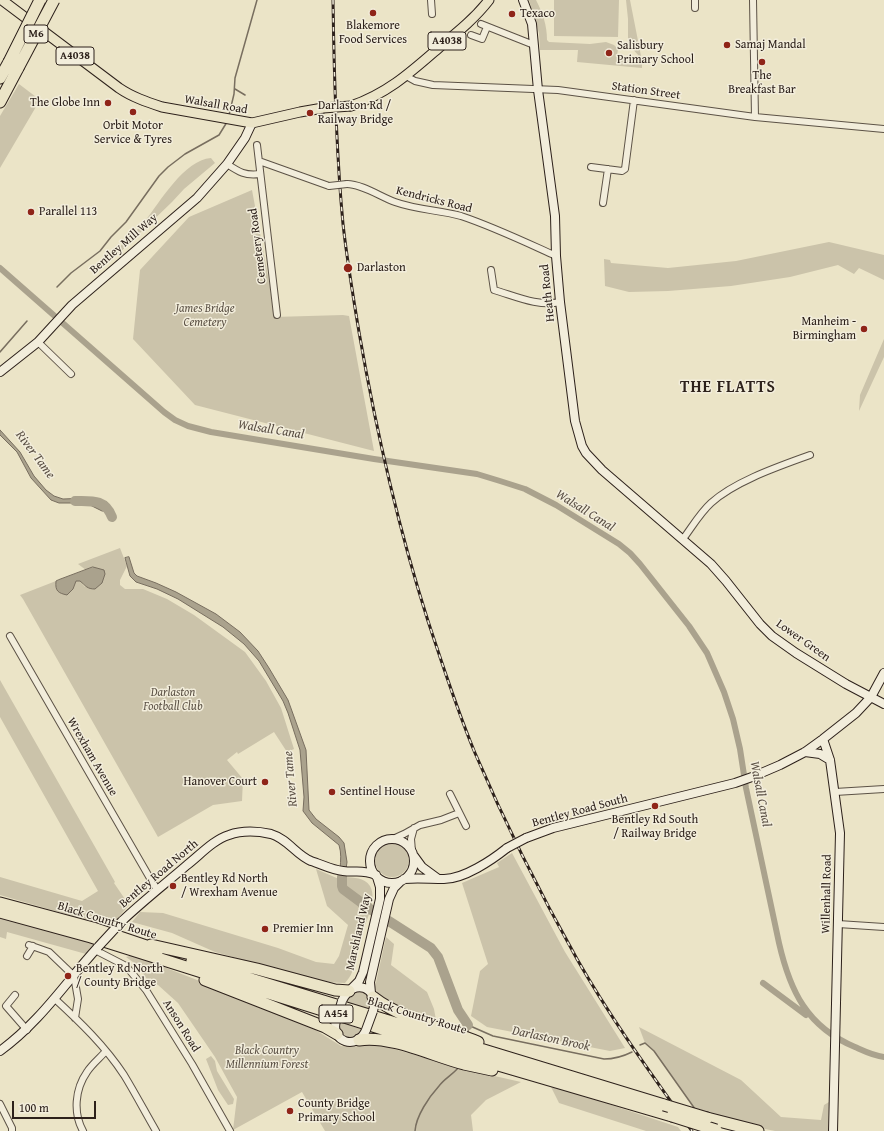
<!DOCTYPE html>
<html>
<head>
<meta charset="utf-8">
<style>
	body { margin:0 }
	#map { position:relative; width:884px; height:1131px; overflow:hidden; background:#ebe4c7; font-family:"Gentium Book Plus",serif }
	canvas { display:block }
	.scale { position:absolute; left:12px; top:1101px; width:84px; height:18px; box-sizing:border-box; border:2px solid #2d211b; border-top:0; padding-left:5px; font-size:12px; line-height:14px; white-space:nowrap; color:#2d211b; -webkit-text-stroke:3px #f2eddb; paint-order:stroke }
</style>
</head>
<body>
<div id="map">
<canvas width="884" height="1131"></canvas>
<div class="scale">100 m</div>
</div>
<script>
const context = document.querySelector('canvas').getContext('2d');
context.lineJoin = 'round';
function paint(path, color) {
  context.fillStyle = color;
  context.fill(path, 'evenodd');
}
function trace(path, color, width, dash) {
  context.strokeStyle = color;
  context.lineWidth = width;
  context.lineCap = dash ? 'butt' : 'round';
  context.setLineDash(dash || []);
  context.stroke(path);
}
function label(font, color, halo, rows, align = 'center') {
  context.font = font + ' "Gentium Book Plus",serif';
  context.lineWidth = 3;
  context.setLineDash([]);
  context.textBaseline = 'middle';
  context.strokeStyle = halo;
  context.fillStyle = color;
  for (const [text, x, y, turn = 0] of rows) {
    context.save();
    context.translate(x, y);
    context.rotate((+turn || 0) * Math.PI / 180);
    context.textAlign = isNaN(turn) ? turn : align;
    if (halo) context.strokeText(text, 0, 0);
    context.fillText(text, 0, 0);
    context.restore();
  }
}
const green = new Path2D(`
	M529,0h7c7,14 11,25 11,40l2,2 41,2 16,-2 8,3 4,4 -1,7 25,5v7l-65,-6 1,-12h-38l-1,-17z
	M554,0h65l-1,37 -64,-1z
	M626,0h4l11,56h-2l-11,-12v-25z
	M19,84l21,16 -40,68v-52z
	M211,158l4,5 -31,26 -12,13 -61,59 -2,-2 3,-5c11,-11 23,-21 33,-33 15,-19 39,-61 66,-63z
	M252,190l18,97 4,30 69,-2 6,1 25,135 -179,-46 -62,-66 7,-69 49,-53z
	M829,242l55,13v25l-25,-12 -5,6 -16,-9 -48,12 -59,9 -63,5 -39,1 -24,-6 -1,-27 6,1 1,3 57,5 68,-7z
	M884,339v18l-25,54 1,-16z
	M120,548l7,18 -7,14v5l5,4h18l24,10 27,16 51,37 21,29 15,27 13,41 -7,3 -13,-20 -36,22 -1,-2 -10,8 16,19 -1,22 -29,4 -55,32 -135,-238 -3,-4 36,-14v7l17,1 3,-8h4l5,6 8,-20 -7,3 -8,-6z
	M0,680l115,202 -1,1 15,22 -19,22 -110,-32v-18l82,24 16,-10 -98,-174z
	M375 860a17 17 0 1 1 34 0a17 17 0 1 1-34 0Z
	M512,853l53,99 60,96 -15,3 -123,-24 -16,-11 9,-45 8,-7 -26,-81 37,-16 -2,-4z
	M316,869l23,10v6l5,-1 1,-7c9,1 19,0 25,9 8,14 -5,37 -9,50 -3,12 -5,25 -9,36 -1,4 -4,7 -7,11l-23,-1 -107,-30 -43,-19 -40,-11 8,-10 23,1 115,35 38,14 18,2 5,-8 9,-31 -21,-19z
	M0,917l96,27 -10,10 -79,-22 -1,7 -6,-2z
	M386,937l8,7 -3,21 36,27 7,17 2,11h-3l-43,-15 -11,-7 -4,-11z
	M133,955l118,46 63,28 27,17 12,1 20,-4 95,27 53,12 -35,18 -15,15 2,16h-148l-23,-39 -69,38 4,-33 -22,-40 -37,-54 -20,-18 -9,-3 -12,-17 -11,-8z
	M355,991c11,1 18,5 14,18l-23,-7 2,-5z
	M340,1022l23,8 -8,8h-8c-7,-4 -8,-8 -7,-16z
	M639,1027l102,53 40,37 40,3 3,-15 5,-3 -1,29h-53l-34,-7 -45,-13 -42,-60 -9,-8z
	M211,1056l4,5 2,10 17,28 -1,5 -5,1 -10,-15 -12,-31z
	M551,1087l27,7 100,33 3,4h-35l-87,-28z`);
const water = new Path2D(`
	M0,430l20,22 14,24 12,14 8,6 9,3 25,-1 19,4 7,13 -2,2 -7,-6h-3l-12,-6 -14,-2h-17l-8,-3 -20,-22 -14,-26 -17,-17z
	M129,557l5,16 3,3 19,7 20,9 40,22 24,18 18,19 11,17 19,32 18,50 3,60 7,9 23,18 5,6 3,19 -3,22 2,4 -5,3c-5,-15 3,-30 -2,-46l-27,-22 -9,-12 1,-14 -4,-47 -12,-37 -5,-12 -24,-40 -15,-17 -21,-17 -45,-28 -21,-10 -21,-7 -6,-6 -5,-18z
	M93,567l11,3 1,4 -3,9 -7,6c-8,0 -9,-3 -15,-8h-4l-3,8 -6,6c-9,-2 -12,-4 -11,-14l2,-1z`);
const stream = new Path2D(`
	M235,89l10,6
	M229,115l5,-21 1,-16 22,-78
	M57,287l14,-14 29,-22 11,-14 15,-15 33,-46 9,-9 17,-13 34,-19 8,-13
	M0,352l27,-31
	M468,1025l25,11 111,23c10,0 18,-2 28,-7
	M468,1033v-8
	M640,1045l5,-2 9,8 41,58
	M415,1131c1,-15 14,-34 24,-45 5,-7 13,-11 19,-18`);
const canal = new Path2D(`
	M0,268l164,144 11,8 13,6 23,6 163,27 103,15 23,7 25,8 31,16 63,39 11,9 10,11 49,62 18,27 17,39 9,27 7,30 6,39 33,155c11,48 28,84 76,104 9,4 19,9 29,10
	M763,983l43,32`);
const river = new Path2D(`
	M75,501c17,0 30,-2 37,16
	M342,877v9l1,3 27,20 61,39 7,9 20,53 10,15`);
const street = new Path2D(`
	M431,0l1,14
	M695,0v8
	M753,0l2,117
	M481,24l53,21
	M471,35l11,4 5,-12
	M406,76l9,5 18,4 125,5 197,27 129,12
	M257,145l20,170
	M259,161l70,25
	M227,164c12,8 18,12 33,10
	M591,167l31,4 3,-2 9,-69
	M347,184c15,0 34,13 48,18 22,8 45,8 66,14 33,11 64,26 95,40
	M603,203l5,-34
	M491,270l3,20c21,6 44,17 66,12
	M38,342l33,32
	M683,539c9,-12 17,-26 28,-36 24,-22 69,-37 99,-48
	M10,636l141,244 6,9
	M835,792l49,-3
	M450,794l16,32
	M393,839l11,-5 16,-9 21,-5 18,-7
	M412,851l-1,-12 3,-11
	M838,924l46,3
	M29,945l20,7 25,24 4,23 -3,19
	M95,950l31,16 20,24 46,74 38,67
	M27,956l6,-10
	M15,995l-9,11 21,24
	M55,999c25,23 50,47 69,76 11,18 21,37 32,56
	M0,1104l12,24v3
	M83,1131c-10,-18 -8,-42 4,-59 5,-8 13,-14 19,-21`);
const secondary = new Path2D(`
	M523,0l9,24 6,66 17,126 1,40 4,46 15,119 7,25 4,7 16,17 109,94 15,17 34,43 12,12 24,17 50,31 38,20
	M0,372l38,-30 34,-37 125,-107 30,-34 18,-26 7,-15
	M823,739l7,21 10,73 -7,298
	M805,752l15,2 10,6
	M526,838l27,-10 182,-45 17,-6 28,-12 25,-13 18,-13 33,-26 15,-16 13,-24
	M370 861a22 22 0 1 1 44 0a22 22 0 1 1-44 0Z
	M414,856l8,11 15,11
	M404,879c13,-1 26,0 40,0 20,0 48,-19 63,-31
	M122,921c21,-20 43,-37 65,-56 13,-10 26,-25 42,-30 14,-5 28,-4 42,-1 17,5 25,21 40,27 10,3 21,9 32,10 13,2 18,-2 33,4
	M351,989l8,-8 4,-9 17,-73v-12l-3,-10
	M371,993l-1,-11 19,-83 5,-11 7,-7
	M342,1001c11,-24 38,-14 31,10
	M336,1021c-6,21 21,30 30,9
	M0,1051c41,-30 65,-68 98,-104`);
const primary = new Path2D(`
	M2,0l117,88c13,9 28,14 43,19l90,16 48,-11 23,-4
	M351,106c38,-13 62,-36 91,-61 17,-14 34,-28 47,-45`);
const highway = new Path2D(`
	M0,78l9,-16
	M0,102l18,-34
	M0,903l93,25 65,22
	M0,912l91,25 380,120 201,59
	M151,945l106,24 78,21 14,1
	M192,961l472,144
	M205,980l120,47 12,7
	M373,997c28,22 72,32 105,45
	M359,1040c32,-5 74,16 105,24 9,2 19,4 28,6
	M707,1118l51,13`);
const rail = new Path2D(`
	M333,0c1,75 3,150 10,224 4,36 10,72 16,108 17,98 39,195 69,289 15,45 29,89 47,132 30,70 65,140 102,206 34,60 75,116 115,172`);
const streetBridge = new Path2D(`
	M329,186l18,-2`);
const secondaryBridge = new Path2D(`
	M507,848l19,-10
	M98,947l24,-26
	M336,1021l6,-20
	M366,1030l7,-19`);
const primaryBridge = new Path2D(`
	M323,108l28,-2`);
const highwayBridge = new Path2D(`
	M9,62l31,-62
	M18,68l36,-68
	M664,1105l43,13
	M672,1116l44,14`);
const markers = [
	[373,13,4,"#8f2418"],
	[512,14,4,"#8f2418"],
	[727,45,4,"#8f2418"],
	[609,53,4,"#8f2418"],
	[762,62,4,"#8f2418"],
	[108,103,4,"#8f2418"],
	[133,112,4,"#8f2418"],
	[310,113,4,"#8f2418"],
	[31,212,4,"#8f2418"],
	[348,268,5,"#8f2418"],
	[864,329,4,"#8f2418"],
	[265,782,4,"#8f2418"],
	[332,792,4,"#8f2418"],
	[655,806,4,"#8f2418"],
	[173,886,4,"#8f2418"],
	[265,929,4,"#8f2418"],
	[68,976,4,"#8f2418"],
	[290,1111,4,"#8f2418"]
];
const shields = [
	[36,34,24],
	[447,41,38],
	[75,56,38],
	[336,1014,34]
];
const shieldNames = [
	["M6",36,34],
	["A4038",447,41],
	["A4038",75,56],
	["A454",336,1014]
];
const poiNames = [
	["Texaco",520,14],
	["Blakemore",373,26,"center"],
	["Food Services",373,40,"center"],
	["Samaj Mandal",735,45],
	["Salisbury",617,46],
	["Primary School",617,60],
	["The",762,76,"center"],
	["Breakfast Bar",762,90,"center"],
	["The Globe Inn",100,103,"right"],
	["Darlaston Rd /",318,106],
	["Railway Bridge",318,120],
	["Orbit Motor",133,126,"center"],
	["Service & Tyres",133,140,"center"],
	["Parallel 113",39,212],
	["Darlaston",357,268],
	["Manheim -",856,322,"right"],
	["Birmingham",856,336,"right"],
	["Hanover Court",257,782,"right"],
	["Sentinel House",340,792],
	["Bentley Rd South",655,820,"center"],
	["/ Railway Bridge",655,834,"center"],
	["Bentley Rd North",181,879],
	["/ Wrexham Avenue",181,893],
	["Premier Inn",273,929],
	["Bentley Rd North",76,969],
	["/ County Bridge",76,983],
	["County Bridge",298,1104],
	["Primary School",298,1118]
];
const streetNames = [
	["Station Street",646,91,8],
	["Walsall Road",216,105,10],
	["Kendricks Road",434,200,14],
	["Bentley Mill Way",124,244,-41],
	["Cemetery Road",258,246,-97],
	["Heath Road",548,293,-96],
	["Lower Green",803,641,35],
	["Wrexham Avenue",92,757,60],
	["Bentley Road South",580,811,-15],
	["Bentley Road North",159,874,-40],
	["Willenhall Road",827,894,-89],
	["Black Country Route",107,921,17],
	["Marshland Way",359,932,-77],
	["Black Country Route",417,1016,17],
	["Anson Road",181,1026,58]
];
const parkNames = [
	["James Bridge",205,309],
	["Cemetery",205,323],
	["Darlaston",173,693],
	["Football Club",173,707],
	["Black Country",267,1051],
	["Millennium Forest",267,1065]
];
const waterNames = [
	["Walsall Canal",271,430,9],
	["River Tame",35,455,53],
	["Walsall Canal",585,511,32],
	["River Tame",291,779,-95],
	["Walsall Canal",760,794,79],
	["Darlaston Brook",551,1039,12]
];
const districtNames = [
	["THE FLATTS",728,388]
];
paint(green, '#cbc3aa');
paint(water, '#aaa28d');
trace(water, '#786e5f', 1);
trace(stream, '#786e5f', 1.5);
trace(canal, '#aaa28d', 6);
trace(river, '#aaa28d', 10);
trace(street, '#5c5246', 8);
trace(secondary, '#2d211b', 10);
trace(primary, '#2d211b', 11);
trace(highway, '#2d211b', 13);
trace(street, '#f2eddb', 6);
trace(secondary, '#f2eddb', 8);
trace(primary, '#ebe4c7', 9);
trace(highway, '#ebe4c7', 11);
trace(rail, '#2d211b', 3);
trace(rail, '#f2eddb', 1.5, [4.5]);
trace(streetBridge, '#5c5246', 8, []);
trace(secondaryBridge, '#2d211b', 10, []);
trace(primaryBridge, '#2d211b', 11, []);
trace(highwayBridge, '#2d211b', 13, []);
trace(streetBridge, '#f2eddb', 6);
trace(secondaryBridge, '#f2eddb', 8);
trace(primaryBridge, '#ebe4c7', 9);
trace(highwayBridge, '#ebe4c7', 11);
for (const [x, y, r, color] of markers) {
  const dot = new Path2D();
  dot.arc(x, y, r, 0, 2 * Math.PI);
  context.fillStyle = color;
  context.fill(dot);
  trace(dot, '#f2eddb', 1.5);
}
for (const [x, y, w] of shields) {
  const box = new Path2D();
  box.roundRect(x - w / 2, y - 9, w, 18, 3);
  context.fillStyle = '#f2eddb';
  context.fill(box);
  trace(box, '#2d211b', 1);
}
label('bold 11px', '#2d211b', null, shieldNames);
label('12px', '#2d211b', '#f2eddb', poiNames, 'left');
label('12px', '#2d211b', '#f2eddb', streetNames);
label('italic 12px', '#5c5246', '#f2eddb', parkNames);
label('italic 13px', '#594e43', '#f2eddb', waterNames);
context.letterSpacing = '1px';
label('bold 16px', '#2d211b', '#f2eddb', districtNames);
context.letterSpacing = '0px';
</script>
</body>
</html>
